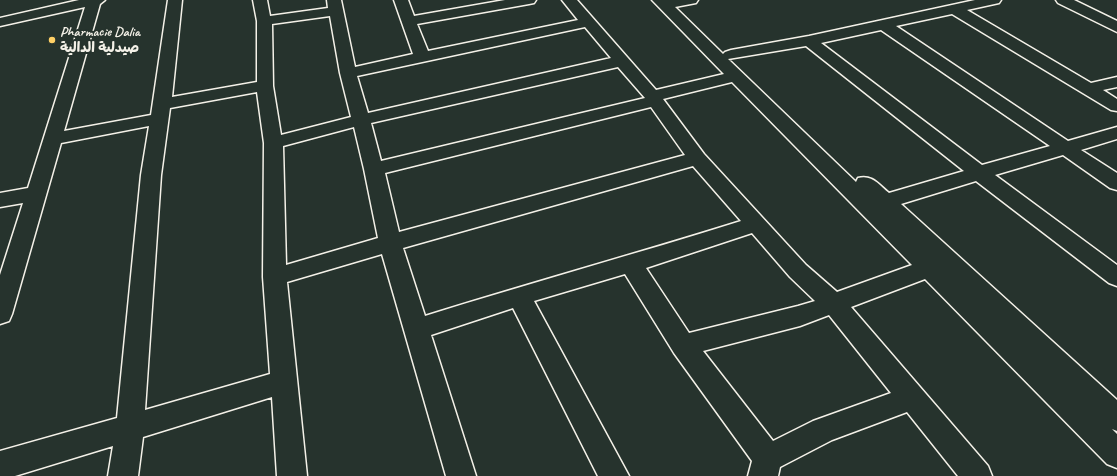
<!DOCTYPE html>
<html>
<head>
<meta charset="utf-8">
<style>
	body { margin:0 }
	canvas { display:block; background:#26332d }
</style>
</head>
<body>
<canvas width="1117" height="476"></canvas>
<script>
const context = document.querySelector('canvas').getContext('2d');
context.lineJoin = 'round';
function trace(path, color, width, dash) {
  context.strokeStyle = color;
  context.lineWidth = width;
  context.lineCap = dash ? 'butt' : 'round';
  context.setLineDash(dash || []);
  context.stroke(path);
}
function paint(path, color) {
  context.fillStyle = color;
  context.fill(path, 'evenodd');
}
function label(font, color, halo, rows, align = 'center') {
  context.font = font + ' Caveat,"Playpen Sans Arabic",sans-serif';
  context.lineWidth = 4;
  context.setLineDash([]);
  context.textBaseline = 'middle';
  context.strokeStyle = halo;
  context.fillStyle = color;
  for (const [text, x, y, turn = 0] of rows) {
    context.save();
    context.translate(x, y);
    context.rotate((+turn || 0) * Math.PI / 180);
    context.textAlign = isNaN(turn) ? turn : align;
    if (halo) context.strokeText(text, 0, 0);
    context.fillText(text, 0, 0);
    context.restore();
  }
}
const minor = new Path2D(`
	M79,0h26l-5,4 -36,127 87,-16 17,-115h14l-10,97 85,-15v-61l-4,-21h14l3,16 58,-8 -1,-8h14l14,67 58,-13 -19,-54h14l6,16 91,-16h31l-2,3 -5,1 -112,20 11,27 150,-31 -16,-20h15l79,90 68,-16 -72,-74h46l-2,3 -21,4 48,47 2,-2 6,-2 78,-14 166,-36h26l-2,3 -32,7 124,73 26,-6v10l-14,3 14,9v12l-6,-1 -159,-96 -56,12 172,115 49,-14v12l-36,11 36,23v17l-7,-2 -47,-33 -68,20 122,90v21l-8,-3 -133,-102 -75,23 216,196v31l-5,-2 5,5v34l-10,-4 -182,-185 -74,28 137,159 4,10h-34l-51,-64 -75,28 -52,27 -2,9h-30l4,-15 -78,-108 -49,-79 -91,27 95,175h-31l-85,-168 -82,27 45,141h-30l-64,-222 -95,28 20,194h-30l-5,-79 -129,40 -5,39h-30l5,-30 -98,30h-15v-25l117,-33 24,-243 8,-49 -88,17 -49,171 -3,7 -9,3v-49l23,-72 -23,4v-14l28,-5 57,-181 -85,19v-8zM330,16l10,57 11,44 -70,18 -8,-49 -1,-62zM585,27l26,31 -243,55 -11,-37zM881,30l169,116 -68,19 -161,-122zM806,46l158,125 -75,22c-10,-8 -17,-19 -31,-15l-2,4 -128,-123zM618,67l27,31 -264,63 -10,-38zM732,82l180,183 -75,27 -31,-27 -102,-111 -41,-55zM257,92l7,51 -1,134 7,97 -125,36 16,-235 9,-67zM651,107l34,48 -286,77 -14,-59zM354,127l10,42 14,69 -92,27 -3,-119zM693,166l48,55c-105,33 -211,62 -316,95l-22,-68zM752,233l38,44 25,24 -17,5 -109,27 -43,-65zM829,315l62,78 -78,28 -40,20 -70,-90 97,-25z
	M1056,0h18l43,21v11l-59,-29z`);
const markers = [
	[52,40,4,"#ffd166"]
];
const farPoinames = [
	["Pharmacie Dalia",60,32],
	["صيدلية الدالية",60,48]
];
trace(minor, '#f4f1e8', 3);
paint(minor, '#26332d');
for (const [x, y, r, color] of markers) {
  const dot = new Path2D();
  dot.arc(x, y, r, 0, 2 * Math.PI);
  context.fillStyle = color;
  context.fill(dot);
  trace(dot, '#26332d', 1.5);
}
label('bold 14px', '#f4f1e8', '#26332d', farPoinames, 'left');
</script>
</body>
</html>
